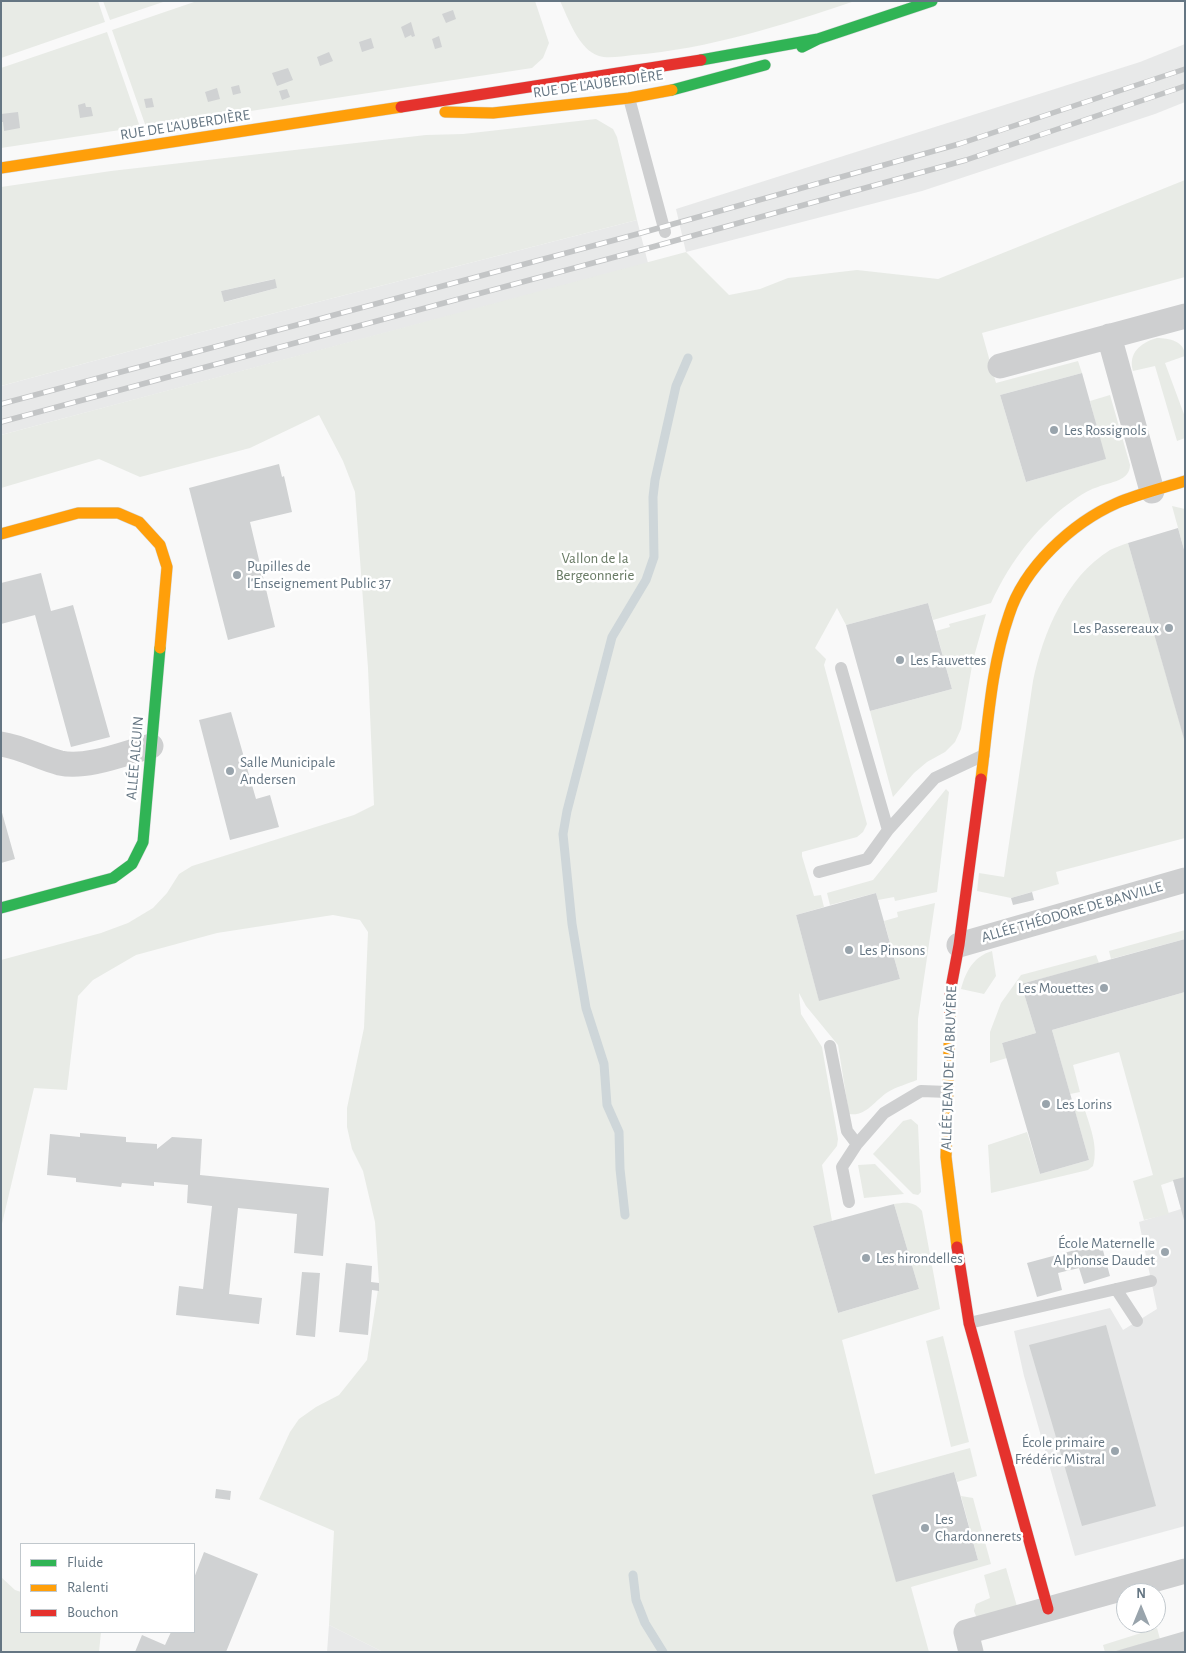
<!DOCTYPE html>
<html>
<head>
<meta charset="utf-8">
<style>
	body { margin:0 }
	#map { position:relative; width:1186px; height:1653px; overflow:hidden; background:#f9f9f9; font-family:"Alegreya Sans",sans-serif }
	canvas { display:block }
	.frame { position:absolute; inset:0; border:2px solid #657683; pointer-events:none }
	.legend { position:absolute; left:20px; top:1543px; width:175px; height:90px; box-sizing:border-box; background:#fff; border:1px solid #c1c8cd; margin:0; padding:6px 9px; list-style:none; font-size:15px; color:#657683 }
	.legend li { display:flex; align-items:center; gap:10px; height:25px }
	.legend b { width:25px; border:1px solid #c1c8cd }
	.north { position:absolute; left:1116px; top:1583px; width:50px; height:50px; box-sizing:border-box; background:#fff; border:1px solid #c1c8cd; border-radius:50%; rotate:0deg; font-size:14px; font-weight:700; line-height:20px; text-align:center; color:#657683 }
	.north::after { content:''; display:block; margin:auto; width:18px; height:22px; background:#99a4ac; clip-path:polygon(50% 0,100% 100%,50% 72%,0 100%) }
</style>
</head>
<body>
<div id="map">
<canvas width="1186" height="1653"></canvas>
<div class="frame"></div>
<ul class="legend">
<li><b style="height:6px;background:#30b455"></b>Fluide</li>
<li><b style="height:6px;background:#ff9f0a"></b>Ralenti</li>
<li><b style="height:6px;background:#e5322d"></b>Bouchon</li>
</ul>
<div class="north">N</div>
</div>
<script>
const context = document.querySelector('canvas').getContext('2d');
context.lineJoin = 'round';
function paint(path, color) {
  context.fillStyle = color;
  context.fill(path, 'evenodd');
}
function trace(path, color, width, dash) {
  context.strokeStyle = color;
  context.lineWidth = width;
  context.lineCap = dash ? 'butt' : 'round';
  context.setLineDash(dash || []);
  context.stroke(path);
}
function label(font, color, halo, rows, align = 'center') {
  context.font = font + ' "Alegreya Sans",sans-serif';
  context.lineWidth = 5;
  context.setLineDash([]);
  context.textBaseline = 'middle';
  context.strokeStyle = halo;
  context.fillStyle = color;
  for (const [text, x, y, turn = 0] of rows) {
    context.save();
    context.translate(x, y);
    context.rotate((+turn || 0) * Math.PI / 180);
    context.textAlign = isNaN(turn) ? turn : align;
    if (halo) context.strokeText(text, 0, 0);
    context.fillText(text, 0, 0);
    context.restore();
  }
}
const built = new Path2D(`
	M1185,44v58l-30,12 -233,77 -236,61 -10,-43 464,-147z
	M637,220l11,43 -647,172v-49l196,-53z
	M1185,1177v349l-110,30 -51,-180 -10,-45 96,-23 13,22 34,-21 -18,-87 42,-13 -8,-29z
	M329,1625l54,27h-56z`);
const green = new Path2D(`
	M1,1h97l7,21 -104,36z
	M103,1h63l-56,19z
	M197,1h338l14,42 -6,15 -11,10 -386,59 -34,-97z
	M560,1h295c-72,24 -146,48 -222,54 -10,1 -25,4 -34,1 -20,-6 -31,-38 -39,-55z
	M107,32l33,95 -139,21v-80z
	M596,119l17,10 4,8 20,83 -440,113 -196,53v-199l110,-16 315,-36 37,-1zM274,279l3,9 -52,14 -4,-11z
	M1185,180v97l-203,56 14,50 82,-22 4,12 -82,22 26,87 79,-23 -15,-58 20,-6 20,70c0,16 -20,17 -32,22 -7,2 -14,6 -20,10 -40,27 -67,63 -87,106l-58,17 -5,-17 -82,22 -9,-17 -22,40 11,11 -2,6 43,159 -4,8 -6,5 -55,15v4l12,40 7,-1 3,12 -28,8 23,85 81,-21 -16,-58 14,-4 -1,-5 38,-9 -17,116 -1,61c-10,4 -21,7 -29,12 -14,9 -22,25 -39,22l-11,-69 -32,-39 -7,-13 2,21 21,33 16,92 -1,7 -15,19 10,56 -19,5 25,87 81,-24 -25,-85c12,-2 20,-3 28,7l18,98 -98,31 33,134 95,-26 7,28 -20,6 -3,-10 -82,24 106,64 -17,-64 12,2 18,66 -80,23 18,65h-546l-54,-27 5,-94 -75,-32 31,-67 9,-13 17,-12 23,-12 28,-35 12,-77 -4,-61 -12,-51 -11,-22 -5,-22v-19l17,-80 4,-96 -8,-12 -27,-5 -116,18 -81,22 -43,25 -15,16 -11,94 -33,-2 -33,140v-268l100,-27 27,-10 25,-15 14,-15 12,-19 13,-8 162,-51 20,-10 -6,-137 -13,-176 -12,-31 -24,-46 -69,33 -110,29 -41,-18 -98,29v-53l685,-183 43,43 31,-6 28,-11 69,-8 81,9z
	M1157,338c12,0 28,3 28,18l-20,7 20,54v21l-8,3 -22,-75 -22,5c-5,-18 7,-28 24,-33z
	M1172,506l13,3v44z
	M1128,543l57,198v97l-129,34 3,12 -48,14 -34,-7 2,-18 25,4 29,-196c10,-48 33,-104 77,-131 6,-3 12,-5 18,-7z
	M986,614l-13,46 -12,69 -6,13 -10,10 -18,10 -13,11 -21,24 -23,-86 82,-22 -16,-58 14,-4 -1,-3z
	M946,789l3,3 -12,100 -42,9 -1,-4 -16,3 -2,-7 -46,12 -3,-12 46,-13z
	M1185,930v9l-74,20 -2,-8z
	M992,951l4,25 -12,18 -23,-5c5,-18 12,-32 31,-38z
	M1096,955l3,8 -78,21 15,49 -34,10 5,15 -17,5v-31l11,-29 20,-28z
	M1185,992v185l-24,8 8,29 -25,6 -11,-39 20,-6 -34,-123 -46,13 7,27 -10,2 -18,-64z
	M1083,1104c6,20 16,42 10,62l-5,4 -97,23 -3,-48 39,-13 13,42 49,-14 -15,-52z
	M911,1119l7,6 3,67 -3,3 -5,-1 -40,-40 30,-33z
	M875,1164l29,30 -40,4 -6,-33z
	M943,1336l26,106 -18,5 -25,-106z
	M1006,1568l12,42 -34,10 -8,-4 -2,-5 2,-7 14,-6 -6,-23z
	M1,1577l14,13 6,2v40h80l-2,20h-98z
	M1157,1628l3,11 -46,13h-9l-2,-7z`);
const stream = new Path2D(`
	M625,1215l-5,-46 -1,-37 -12,-27 -3,-41 -18,-56 -14,-84 -9,-90 4,-23 45,-174 34,-57 8,-23 -1,-60 2,-17 21,-94 12,-28
	M633,1575l3,25 9,23 18,29`);
const building = new Path2D(`
	M453,10l3,9 -10,4 -4,-9z
	M411,22l4,14 -3,1 -1,-2 -6,3 -4,-11z
	M439,36l3,11 -7,2 -3,-10z
	M371,38l3,10 -12,4 -3,-10z
	M329,52l4,9 -13,5 -3,-9z
	M288,68l5,12 -16,6 -5,-13z
	M239,85l2,8 -8,2 -2,-8z
	M217,88l3,11 -12,3 -3,-10z
	M287,89l3,8 -8,3 -3,-9z
	M152,98l2,9 -8,1 -2,-9z
	M85,103l1,4h5l2,9 -13,2 -2,-13z
	M18,112l2,16 -16,3 -1,-9h-2v-8z
	M275,279l2,9 -53,14 -3,-11z
	M1082,373l24,86 -80,23 -26,-87z
	M279,464l3,13 2,-1 8,36 -42,10 25,105 -47,13 -39,-152z
	M1178,528l7,25 -1,186 -56,-196z
	M41,573l10,38 22,-6 37,132 -39,10 -36,-132 -34,9v-41z
	M928,603l24,86 -82,22 -24,-86z
	M231,712l25,87 14,-4 9,32 -49,13 -31,-120z
	M1,809l14,50 -14,4z
	M1032,892l2,8 -21,5 -2,-7z
	M876,893l24,86 -81,22 -23,-86z
	M1185,939v53l-133,38 37,130 -49,14 -38,-131 34,-10 -15,-49z
	M80,1133l46,4v5l31,2v5l15,-12 30,2 -2,36 129,13 -6,68 -29,-3 3,-39 -59,-6 -9,86 33,4 -3,26 -83,-9 3,-29 24,3 9,-83 -25,-3 1,-18 -34,-3v4l-32,-3 -1,4 -45,-5v-4l-29,-3 3,-41 30,3z
	M1185,1177v43h-1l-11,-40z
	M894,1204l25,85 -81,24 -25,-87z
	M1101,1243l9,33 -26,8 -5,-16 -21,5 4,17 -25,7 -10,-34z
	M346,1263l26,3 -1,16 8,1v8l-7,-1 -4,45 -29,-3z
	M302,1272l18,1 -5,64 -19,-2z
	M1106,1325l50,181 -74,20 -53,-181z
	M954,1472l24,88 -82,22 -24,-87z
	M216,1489l15,2 -1,9 -15,-2z
	M204,1552l54,22 -32,78h-91l7,-17 23,10 6,-13h23v-54z
	M1185,1631v21h-69v-1z`);
const lane = new Path2D(`
	M629,98l36,134
	M841,668l47,162
	M819,872l48,-13 21,-29 47,-52 49,-23
	M830,1046l17,85 10,13
	M849,1202l-7,-35 15,-23 27,-31 37,-22 27,1
	M1116,1289l21,32
	M969,1323l182,-42`);
const street = new Path2D(`
	M1109,336l43,155
	M1000,366l185,-50
	M1,744c21,3 39,14 59,19 27,6 65,-10 91,-17
	M959,945l226,-65
	M971,1652l-5,-20 219,-61`);
const fast = new Path2D(`
	M802,47l16,-8 114,-38
	M701,60l117,-21
	M672,90l93,-25
	M1,908l112,-30 19,-14 11,-22 17,-194`);
const slow = new Path2D(`
	M445,112l48,1 136,-15 43,-8
	M1,168l400,-61
	M1,534l77,-21h40l21,9 21,23 7,22 -7,81
	M981,779c7,-55 10,-112 28,-164 15,-48 63,-92 108,-112 21,-9 46,-15 68,-22
	M950,1013l-4,144 11,90`);
const jam = new Path2D(`
	M401,107l300,-47
	M950,1013v-20l9,-48 22,-166
	M957,1247l12,76 79,286`);
const rail = new Path2D(`
	M1,404l640,-171 318,-89 226,-75
	M1,422l644,-173 321,-89 219,-74`);
const markers = [
	[1054,430,5,"#99a4ac"],
	[237,575,5,"#99a4ac"],
	[1169,628,5,"#99a4ac"],
	[900,660,5,"#99a4ac"],
	[230,771,5,"#99a4ac"],
	[849,950,5,"#99a4ac"],
	[1104,988,5,"#99a4ac"],
	[1046,1104,5,"#99a4ac"],
	[1165,1252,5,"#99a4ac"],
	[866,1258,5,"#99a4ac"],
	[1115,1451,5,"#99a4ac"],
	[925,1528,5,"#99a4ac"]
];
const streetNames = [
	["RUE DE L'AUBERDIÈRE",598,84,-8],
	["RUE DE L'AUBERDIÈRE",185,125,-9],
	["ALLÉE ALCUIN",135,758,-85],
	["ALLÉE THÉODORE DE BANVILLE",1072,912,-16],
	["ALLÉE JEAN DE LA BRUYÈRE",949,1068,-88]
];
const poiNames = [
	["Les Rossignols",1064,430],
	["Pupilles de",247,566],
	["l'Enseignement Public 37",247,583],
	["Les Passereaux",1159,628,"right"],
	["Les Fauvettes",910,660],
	["Salle Municipale",240,762],
	["Andersen",240,779],
	["Les Pinsons",859,950],
	["Les Mouettes",1094,988,"right"],
	["Les Lorins",1056,1104],
	["École Maternelle",1155,1243,"right"],
	["Alphonse Daudet",1155,1260,"right"],
	["Les hirondelles",876,1258],
	["École primaire",1105,1442,"right"],
	["Frédéric Mistral",1105,1459,"right"],
	["Les",935,1519],
	["Chardonnerets",935,1536]
];
const parkNames = [
	["Vallon de la",595,558],
	["Bergeonnerie",595,575]
];
paint(built, '#e8e9e9');
paint(green, '#e8ebe6');
trace(stream, '#ced6d9', 9);
paint(building, '#d0d2d3');
trace(fast, '#d5d6d7', 12);
trace(slow, '#d5d6d7', 12);
trace(jam, '#d5d6d7', 12);
trace(lane, '#cecfd0', 12);
trace(street, '#cecfd0', 25);
trace(fast, '#30b455', 11);
trace(slow, '#ff9f0a', 11);
trace(jam, '#e5322d', 11);
trace(rail, '#c3c5c6', 5.5);
trace(rail, '#fff', 4, [11]);
for (const [x, y, r, color] of markers) {
  const dot = new Path2D();
  dot.arc(x, y, r, 0, 2 * Math.PI);
  context.fillStyle = color;
  context.fill(dot);
  trace(dot, '#fff', 2);
}
label('15px', '#657683', '#fff', streetNames);
label('15px', '#657683', '#fff', poiNames, 'left');
label('15px', '#687a64', '#fff', parkNames);
</script>
</body>
</html>
